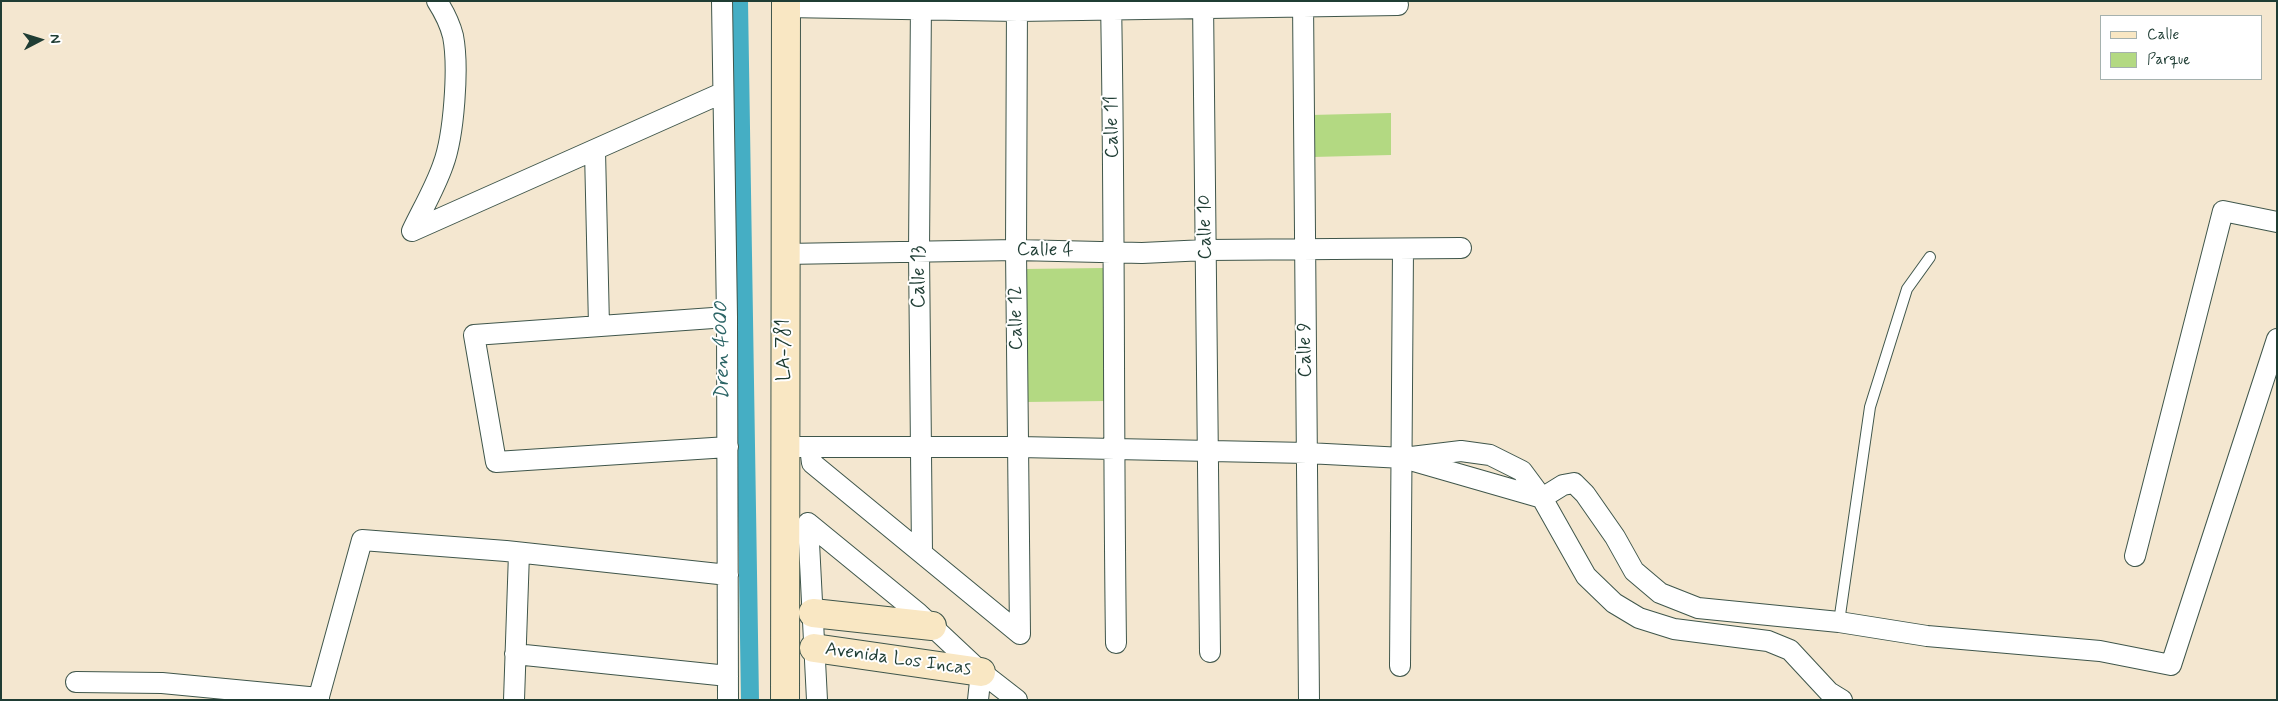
<!DOCTYPE html>
<html>
<head>
<meta charset="utf-8">
<style>
	body { margin:0 }
	#map { position:relative; width:2278px; height:701px; overflow:hidden; background:#f4e7d0; font-family:Mynerve,sans-serif }
	canvas { display:block }
	.frame { position:absolute; inset:0; border:2px solid #1f3d34; pointer-events:none }
	.legend { position:absolute; left:2100px; top:15px; width:162px; height:65px; box-sizing:border-box; background:#fff; border:1px solid #a5b1ae; margin:0; padding:6px 9px; list-style:none; font-size:15px; color:#1f3d34 }
	.legend li { display:flex; align-items:center; gap:10px; height:25px }
	.legend b { width:25px; border:1px solid #a5b1ae }
	.north { position:absolute; left:15px; top:15px; width:50px; height:50px; -webkit-text-stroke:4px #fff; paint-order:stroke; rotate:85deg; font-size:14px; font-weight:700; line-height:20px; text-align:center; color:#1f3d34 }
	.north::after { content:''; display:block; margin:auto; width:18px; height:22px; background:#1f3d34; clip-path:polygon(50% 0,100% 100%,50% 72%,0 100%) }
</style>
</head>
<body>
<div id="map">
<canvas width="2278" height="701"></canvas>
<div class="frame"></div>
<ul class="legend">
<li><b style="height:6px;background:#f9e7c3"></b>Calle</li>
<li><b style="height:14px;background:#b3d982"></b>Parque</li>
</ul>
<div class="north">N</div>
</div>
<script>
const context = document.querySelector('canvas').getContext('2d');
context.lineJoin = 'round';
function paint(path, color) {
  context.fillStyle = color;
  context.fill(path, 'evenodd');
}
function trace(path, color, width, dash) {
  context.strokeStyle = color;
  context.lineWidth = width;
  context.lineCap = dash ? 'butt' : 'round';
  context.setLineDash(dash || []);
  context.stroke(path);
}
function label(font, color, halo, rows, align = 'center') {
  context.font = font + ' Mynerve,sans-serif';
  context.lineWidth = 4;
  context.setLineDash([]);
  context.textBaseline = 'middle';
  context.strokeStyle = halo;
  context.fillStyle = color;
  for (const [text, x, y, turn = 0] of rows) {
    context.save();
    context.translate(x, y);
    context.rotate((+turn || 0) * Math.PI / 180);
    context.textAlign = isNaN(turn) ? turn : align;
    if (halo) context.strokeText(text, 0, 0);
    context.fillText(text, 0, 0);
    context.restore();
  }
}
const green = new Path2D(`
	M1391,113v42l-78,2 -2,-42z
	M1103,268l3,133 -80,1 -2,-133z`);
const canal = new Path2D(`
	M739,1l11,699`);
const lane = new Path2D(`
	M1839,622l31,-215 37,-118 23,-32`);
const street = new Path2D(`
	M722,1l5,316 1,383
	M921,1l-2,250 3,302
	M1017,1l-1,249 4,384
	M1111,1c4,214 2,428 5,642
	M1203,1l7,651
	M1303,1l6,699
	M786,7l232,4 380,-6
	M595,151l4,175
	M412,231l310,-138
	M412,231c10,-21 23,-43 31,-66 11,-29 16,-98 10,-129 -3,-12 -9,-24 -16,-35
	M785,254l231,-4 126,3 64,-3 255,-2
	M727,317l-253,18 22,127 232,-15
	M785,447h234l288,6 96,5 58,-7 29,4 32,16 20,27 44,78 28,27 25,15 35,11 94,12 22,9 39,42 13,8
	M810,447l2,16 208,171
	M1403,458l139,40 21,-13 11,-2 11,11 30,43 19,34 26,22 38,15 141,14 88,14 173,15 71,14 106,-326
	M808,523l110,90 63,59 36,28
	M808,523l9,177
	M2135,556l88,-345 54,11
	M515,654l213,22
	M1400,666l3,-417
	M76,682l86,1 157,15
	M318,700l44,-160 144,11 222,24
	M514,700l5,-147
	M978,700l3,-28`);
const secondary = new Path2D(`
	M813,613l119,13
	M814,648l167,24
	M785,700l1,-699`);
const streetNames = [
	["Calle 11",1113,127,-91],
	["Calle 10",1206,227,-91],
	["Calle 4",1045,251,1],
	["Calle 13",920,277,-90],
	["Calle 12",1017,318,-91],
	["LA-781",785,350,-90],
	["Calle 9",1306,350,-91],
	["Avenida Los Incas",898,660,8]
];
const waterNames = [
	["Dren 4000",723,351,-91]
];
paint(green, '#b3d982');
trace(canal, '#45aec4', 18);
trace(lane, '#3f564b', 12);
trace(street, '#3f564b', 22);
trace(secondary, '#3f564b', 30);
trace(lane, '#fff', 10);
trace(street, '#fff', 20);
trace(secondary, '#f9e7c3', 28);
label('19px', '#1f3d34', '#fff', streetNames);
label('italic 20px', '#2c6566', '#fff', waterNames);
</script>
</body>
</html>
